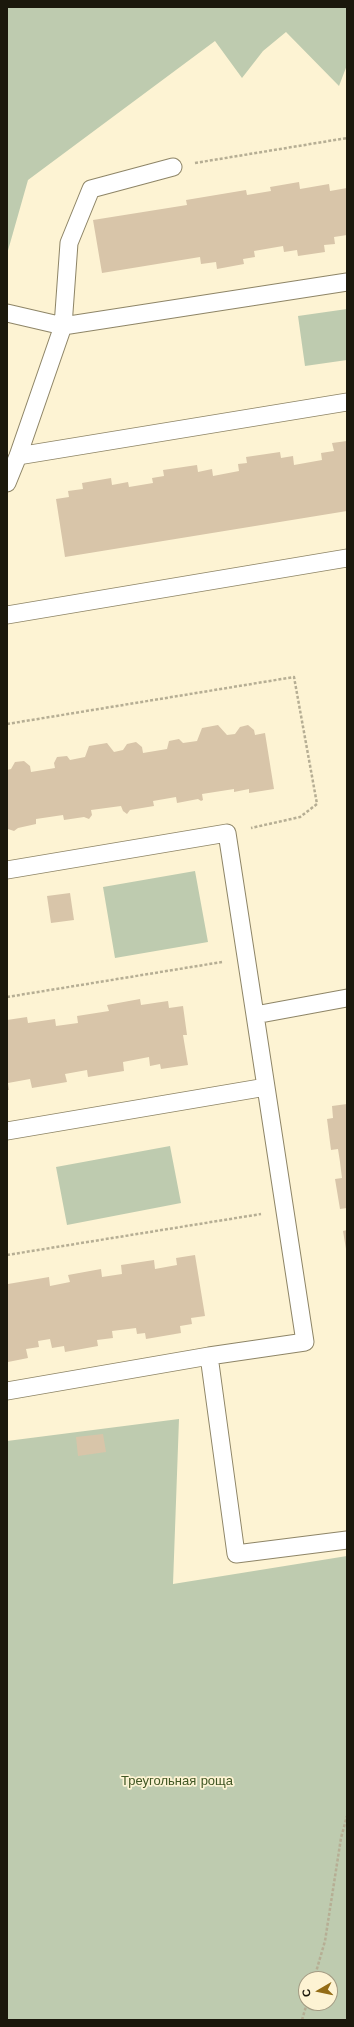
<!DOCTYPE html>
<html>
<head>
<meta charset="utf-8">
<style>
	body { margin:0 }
	#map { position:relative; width:354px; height:2027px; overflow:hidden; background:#fdf3d3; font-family:"Work Sans",sans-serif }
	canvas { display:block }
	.frame { position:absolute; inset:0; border:8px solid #1b180c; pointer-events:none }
	.north { position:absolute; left:298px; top:1971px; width:40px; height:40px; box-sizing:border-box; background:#fdf3d3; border:1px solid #a39b83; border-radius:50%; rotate:261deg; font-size:11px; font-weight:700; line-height:16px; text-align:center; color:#1b180c }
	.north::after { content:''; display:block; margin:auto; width:14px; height:18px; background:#936c15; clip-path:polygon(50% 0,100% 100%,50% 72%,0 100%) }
</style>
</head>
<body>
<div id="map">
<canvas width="354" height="2027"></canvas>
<div class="frame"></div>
<div class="north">С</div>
</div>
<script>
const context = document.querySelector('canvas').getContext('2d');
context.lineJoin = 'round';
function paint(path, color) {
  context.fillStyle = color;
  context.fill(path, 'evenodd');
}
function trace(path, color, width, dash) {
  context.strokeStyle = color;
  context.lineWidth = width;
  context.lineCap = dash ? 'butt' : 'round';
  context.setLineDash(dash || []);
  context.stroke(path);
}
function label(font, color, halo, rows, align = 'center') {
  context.font = font + ' "Work Sans",sans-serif';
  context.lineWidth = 3.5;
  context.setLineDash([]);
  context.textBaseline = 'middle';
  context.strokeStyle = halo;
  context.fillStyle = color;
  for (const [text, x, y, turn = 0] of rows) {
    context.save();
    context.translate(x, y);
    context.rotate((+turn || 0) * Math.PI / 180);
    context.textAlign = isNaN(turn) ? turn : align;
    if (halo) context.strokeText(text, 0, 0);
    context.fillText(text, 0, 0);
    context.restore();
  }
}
const green = new Path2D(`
	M7,7h340v58l-8,21 -53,-54 -23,19 -21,27 -27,-37 -187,139 -21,74z
	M347,309v51l-42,6 -7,-50z
	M195,871l13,71 -93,16 -12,-71z
	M170,1146l11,57 -114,22 -11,-58z
	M179,1419l-6,165 174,-28v464h-340v-579zM306,1979h24v24h-24z`);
const building = new Path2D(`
	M299,182l1,7 29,-5 1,7 17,-3v47l-13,2 1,7 -11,1 1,7 -27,4 -1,-6 -13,2 -1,-6 -29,5 1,6 -12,2 1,5 -27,5 -1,-7 -15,2 -1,-7 -98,16 -9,-53 94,-15 -1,-5 60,-10 1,5 24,-4 -1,-4z
	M347,441v70l-282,46 -9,-58 13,-2 -1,-6 15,-2 -1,-6 29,-5 1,7 16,-3 1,5 24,-4 -1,-5 12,-2 -1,-6 34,-5 1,7 14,-3 1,7 26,-5 -1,-7 9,-1 -1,-6 34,-5 1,6 12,-2 1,9 28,-5 -1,-7 13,-2 -2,-8z
	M218,725l9,10 8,-1 5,-7 8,-2 6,5 1,5 10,-2 9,56 -25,4v-4l-15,3v-3l-32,5 1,6 -2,1 -3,-2 -21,4 -1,-6 -23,4 1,5 -24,4 -3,4 -4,-3 -2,-5 -30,4 1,5 -3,4 -5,-2 -20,3 -1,-5 -27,4v5l-18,4 -4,3 -6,-2 -1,-59 4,-1 4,-7 9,-1 6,5 1,6 24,-4 -1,-5 3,-6 10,-1 3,4 15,-3 4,-11 18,-3 7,9 9,-2 4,-6 9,-2 6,5 1,6 24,-4 2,-8 10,-2 4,4 14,-2 5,-13z
	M70,893l4,27 -23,3 -4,-27z
	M140,999l1,6 27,-4 1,7 14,-2 4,29h-4l5,30 -27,4 -1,-5 -10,2 -1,-9 -26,5 1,9 -36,6 -1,-7 -22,4 2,8 -35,6 -2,-9 -22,4 1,7h-2v-70l20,-3 1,6 27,-4 1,7 22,-3 -1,-7 32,-5 -2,-6z
	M347,1104v104l-7,1 -5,-30 7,-1 -2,-16 -2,-13 -7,1 -4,-31 6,-1 -1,-12z
	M347,1230v19h-1l-3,-18z
	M195,1255l10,61 -14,2 1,6 -12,2 1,7 -35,6 -1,-6 -8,1 -1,-6 -24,3 1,7 -16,2 1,6 -33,6 -1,-6 -12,2 -2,-9 -12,2 1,6 -13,2 2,9 -20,4v-78l41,-7 1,9 20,-4 -2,-7 33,-6 1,8 20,-3 -1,-9 33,-5 1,9 22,-4 -1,-7z
	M103,1434l3,18 -28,4 -2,-19z`);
const path = new Path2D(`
	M195,163l152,-25
	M7,724l287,-47 23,127 -17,13 -49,11
	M7,997l215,-35
	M7,1255l254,-41
	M314,1979l11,-38 16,-103 6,-22
	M302,2020l5,-17`);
const lane = new Path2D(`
	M7,313l56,13 284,-44
	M18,456l329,-54
	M7,483l11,-27 45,-130 6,-83 22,-54 82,-22
	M7,615l340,-57
	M7,870l220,-37 28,182
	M7,1131l259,-44 -11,-72 92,-17
	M209,1356l27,198 111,-14
	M7,1391l202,-35 96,-14 -39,-255`);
const parkNames = [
	["Треугольная роща",177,1781]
];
paint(green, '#becbaf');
paint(building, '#d8c5a9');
trace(lane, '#8e8567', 19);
trace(path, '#b6ae94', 2.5, [3, 2]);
trace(lane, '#fff', 17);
label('13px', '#415724', '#fdf3d3', parkNames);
</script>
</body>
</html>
